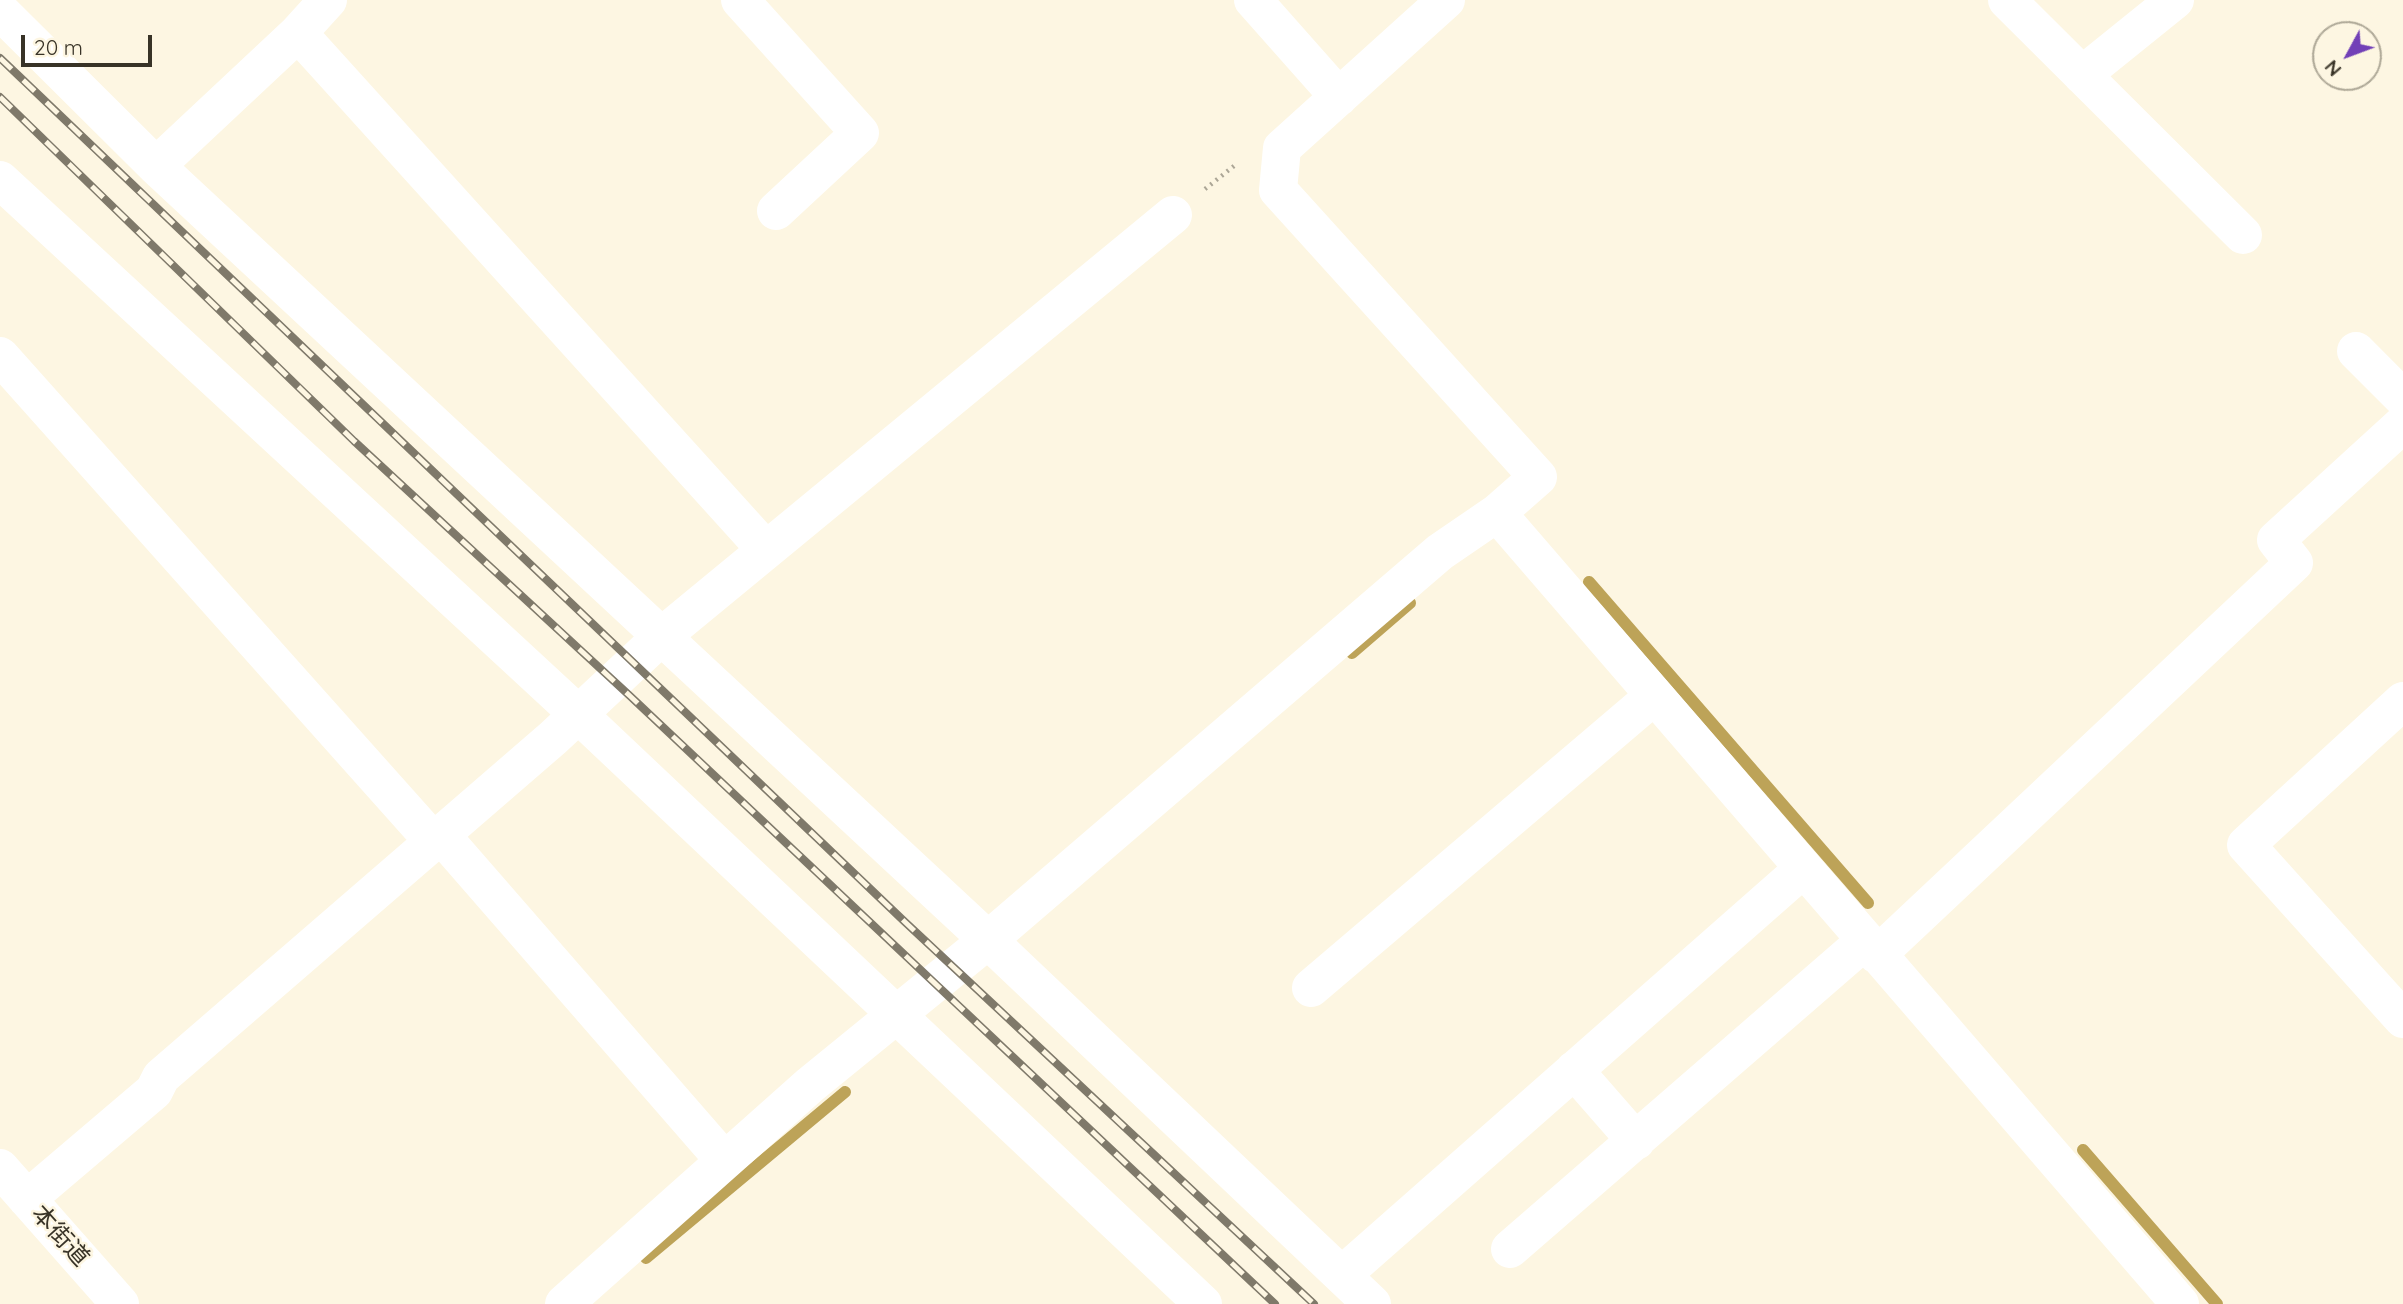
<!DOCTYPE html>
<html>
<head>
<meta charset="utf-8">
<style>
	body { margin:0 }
	#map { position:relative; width:2403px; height:1304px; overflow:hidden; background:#fdf6e2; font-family:Quicksand,sans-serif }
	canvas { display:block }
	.north { position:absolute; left:2312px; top:21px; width:70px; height:70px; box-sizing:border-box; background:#fdf6e2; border:2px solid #aea897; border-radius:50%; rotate:229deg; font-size:19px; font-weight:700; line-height:28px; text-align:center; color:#383327 }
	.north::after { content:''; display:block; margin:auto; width:24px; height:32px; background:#7240b7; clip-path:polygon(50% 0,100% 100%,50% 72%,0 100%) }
	.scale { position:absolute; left:21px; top:35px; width:131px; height:32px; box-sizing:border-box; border:4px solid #383327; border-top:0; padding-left:9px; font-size:21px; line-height:24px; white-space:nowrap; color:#383327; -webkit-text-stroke:5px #fdf6e2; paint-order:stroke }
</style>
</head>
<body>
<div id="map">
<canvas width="2403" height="1304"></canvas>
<div class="north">N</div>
<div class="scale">20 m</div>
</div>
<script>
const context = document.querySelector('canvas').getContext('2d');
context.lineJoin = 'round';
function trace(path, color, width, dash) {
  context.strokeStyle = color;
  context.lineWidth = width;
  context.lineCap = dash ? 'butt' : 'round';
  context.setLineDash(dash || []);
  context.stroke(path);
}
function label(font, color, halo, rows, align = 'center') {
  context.font = font + ' Quicksand,"Noto Sans JP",sans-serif';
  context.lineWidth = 5;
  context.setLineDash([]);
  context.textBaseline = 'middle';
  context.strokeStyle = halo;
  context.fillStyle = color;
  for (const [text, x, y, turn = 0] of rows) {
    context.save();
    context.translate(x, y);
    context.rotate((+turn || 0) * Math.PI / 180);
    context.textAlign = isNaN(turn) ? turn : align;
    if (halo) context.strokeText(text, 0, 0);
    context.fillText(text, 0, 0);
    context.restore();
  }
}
const stream = new Path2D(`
	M1589,582l279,321
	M1352,653l58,-50
	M2083,1150l134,154
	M646,1258l199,-166`);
const path = new Path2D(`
	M1205,189l29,-23 3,1`);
const minor = new Path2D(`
	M740,0l120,133 -84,78
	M1253,0l86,97
	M2007,0l236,235
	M0,11l156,155 832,774 384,364
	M298,33l30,-33
	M2082,75l93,-75
	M156,166l142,-133 468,517
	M0,180l578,534 625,590
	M2356,351l47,47
	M0,356l434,486
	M1497,513l683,791
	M2403,701l-157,144 157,174
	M441,835l283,325
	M1877,955l417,-392 -18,-23 127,-116
	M1311,988l343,-292
	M1574,1070l62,71
	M0,1168l120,136
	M27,1199l127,-108 7,-14 392,-339 109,-102 511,-421
	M1510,1249l355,-308
	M1342,1275l461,-406
	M564,1304l246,-219 178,-145 452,-388 57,-39 41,-36 -260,-287 4,-42 164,-148`);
const rail = new Path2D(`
	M0,58l905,864 409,382
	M0,97l354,344 276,255 645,608`);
const streetNames = [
	["本街道",60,1236,48]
];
trace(stream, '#bda358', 12);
trace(path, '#aca696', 4.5, [2, 5]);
trace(minor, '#fff', 38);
trace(rail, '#7f796a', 8);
trace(rail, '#fdf6e2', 5, [16]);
label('24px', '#383327', '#fdf6e2', streetNames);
</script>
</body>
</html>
